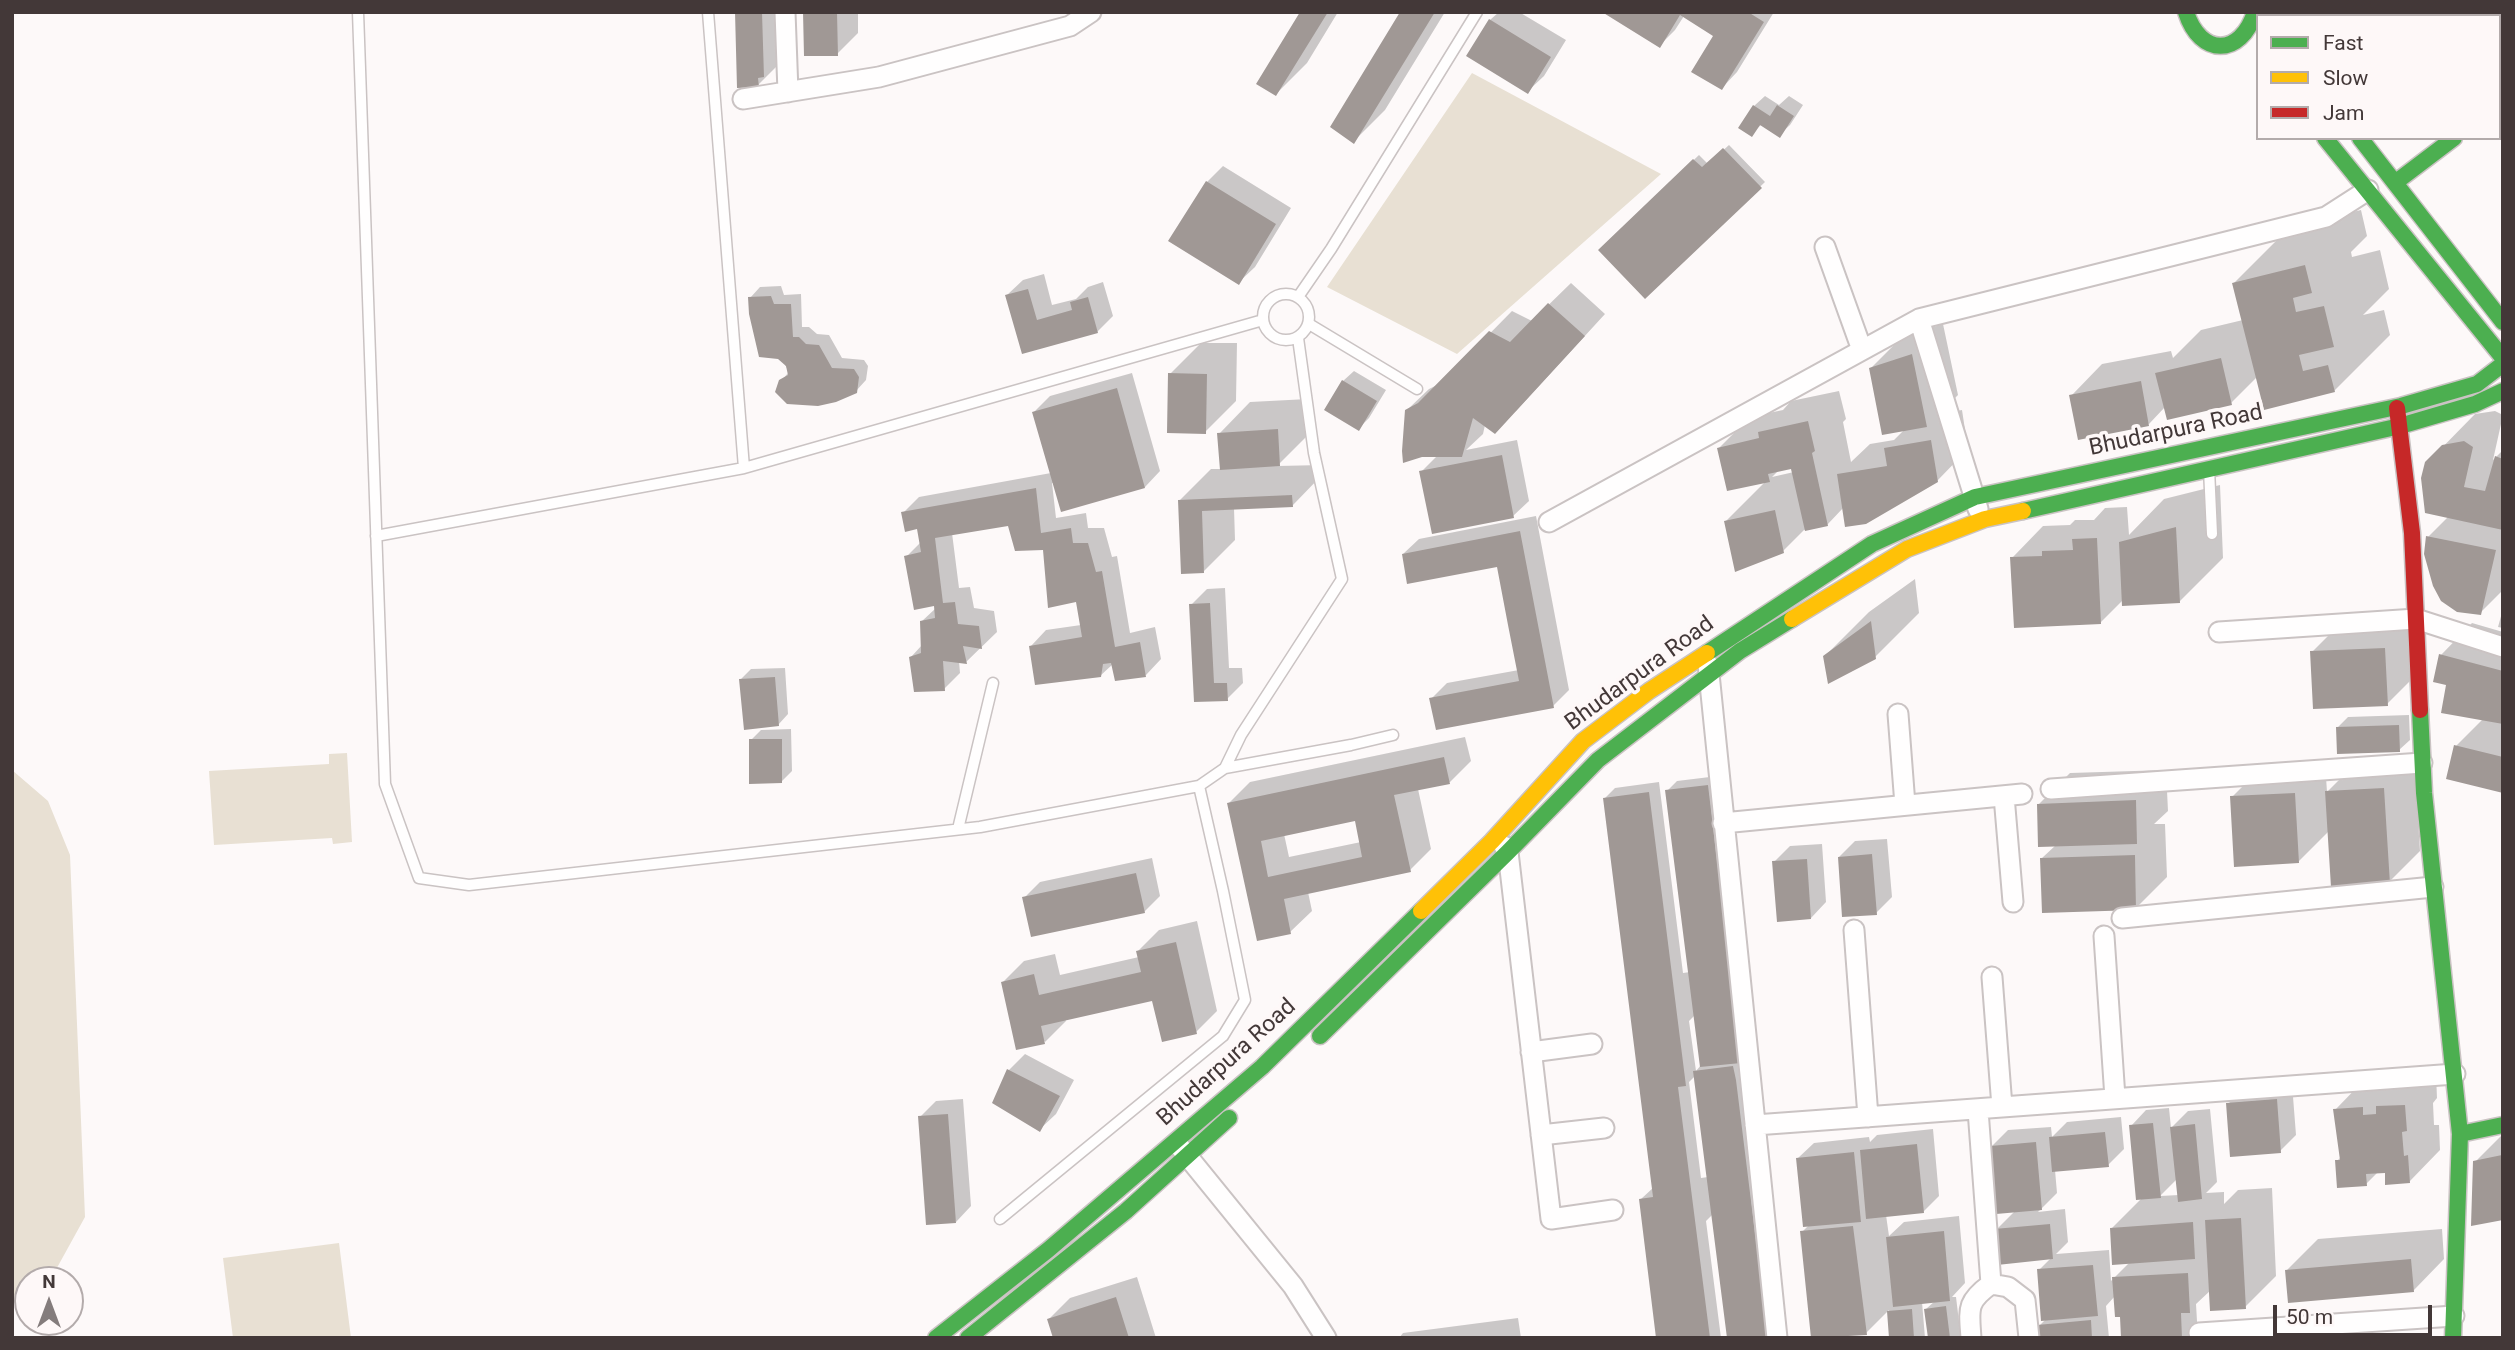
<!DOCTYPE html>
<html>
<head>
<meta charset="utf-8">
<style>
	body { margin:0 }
	#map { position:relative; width:2515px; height:1350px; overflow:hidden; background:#fdf9f9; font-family:Roboto,sans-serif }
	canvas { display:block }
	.frame { position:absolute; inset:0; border:14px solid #433838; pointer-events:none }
	.legend { position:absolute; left:2256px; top:14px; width:245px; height:126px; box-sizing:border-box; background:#fef8f8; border:2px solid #b3abab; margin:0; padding:9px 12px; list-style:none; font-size:21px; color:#433838 }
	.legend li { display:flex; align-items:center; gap:14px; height:35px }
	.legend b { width:35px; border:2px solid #b3abab }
	.north { position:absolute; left:14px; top:1266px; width:70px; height:70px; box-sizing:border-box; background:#fef8f8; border:2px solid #b3abab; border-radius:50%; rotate:0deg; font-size:19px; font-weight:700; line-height:28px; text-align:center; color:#433838 }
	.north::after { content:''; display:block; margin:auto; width:24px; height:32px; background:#847c7c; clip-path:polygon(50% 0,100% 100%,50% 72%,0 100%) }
	.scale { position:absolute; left:2273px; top:1305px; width:159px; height:32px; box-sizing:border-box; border:4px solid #433838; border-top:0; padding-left:9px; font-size:21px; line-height:24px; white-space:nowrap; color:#433838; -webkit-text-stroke:5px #fef8f8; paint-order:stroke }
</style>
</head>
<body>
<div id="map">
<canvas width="2515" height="1350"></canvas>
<div class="frame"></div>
<ul class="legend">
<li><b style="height:9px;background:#4caf50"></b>Fast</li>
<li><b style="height:9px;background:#ffc107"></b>Slow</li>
<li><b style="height:9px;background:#c62828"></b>Jam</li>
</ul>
<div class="north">N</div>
<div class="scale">50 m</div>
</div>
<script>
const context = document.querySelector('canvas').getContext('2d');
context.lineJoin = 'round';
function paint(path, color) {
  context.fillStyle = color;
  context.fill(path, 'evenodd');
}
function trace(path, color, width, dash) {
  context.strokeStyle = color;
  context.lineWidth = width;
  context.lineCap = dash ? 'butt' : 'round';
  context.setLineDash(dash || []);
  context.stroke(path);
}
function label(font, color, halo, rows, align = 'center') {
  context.font = font + ' Roboto,sans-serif';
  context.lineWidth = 7;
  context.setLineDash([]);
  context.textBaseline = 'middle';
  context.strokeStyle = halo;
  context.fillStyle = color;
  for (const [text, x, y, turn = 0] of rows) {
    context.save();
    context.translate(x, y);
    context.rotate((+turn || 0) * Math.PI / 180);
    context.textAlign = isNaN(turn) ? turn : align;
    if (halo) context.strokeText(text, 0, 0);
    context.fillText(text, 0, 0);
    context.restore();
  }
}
const green = new Path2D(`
	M1472,73l189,101 -204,180 -130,-67z
	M347,753l5,89 -19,2 -1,-6 -118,7 -5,-74 120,-7v-10z
	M12,770l36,31 22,54 15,362 -32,58 -7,5h-18v13l-16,12z
	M339,1243l12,95h-118l-10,-80z`);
const shadow = new Path2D(`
	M737,12h57l-5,42 -31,31z
	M805,12h53v21l-21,21z
	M1302,12h36l-31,51 -31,31z
	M1402,12h43l-60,98 -31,31z
	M1499,12h20l47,28 -22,36 -16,15 -38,-71z
	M1605,12h169l-37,60 -15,16 -7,-53 -31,-19 -9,14 -15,15z
	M1765,96l14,9 10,-9 14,9 -13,20 -11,10 -17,-11 -11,10 3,-28z
	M1729,145l36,37 -119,114 -46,-46 99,-95 9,9z
	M1223,166l68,42 -36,59 -16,15 -32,-100z
	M2361,210l6,26 -16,16 1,5 28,-7 9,39 -26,26 21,-5 6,25 -56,56 -77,-14 -26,26 -66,4 -16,17 -78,-28 31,-32 69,-13 2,7 28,-28 42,-10 -9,-37 56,-56z
	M1044,274l8,31 24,-6 12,-12 15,-5 10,34 -16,16 -74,20 -16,-57 16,-15z
	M1571,283l34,31 -89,97 -31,14 -2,9 -17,16 51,-10 12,61 -16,15 -92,-44 17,-17 -31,-45 22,-21 12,-6 71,-72 20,10z
	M781,286l3,9 17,-1 1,33h7l8,7 12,1 13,23 22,2 4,6 -2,14 -10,11 -75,-10 8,-9 -39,-74 10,-11z
	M1943,324l15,71 -19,19 23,-4 6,39 -31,32 -93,26 -17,18 -23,5 -21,21 -57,-30 41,-41 -48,-32 31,-31 33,-7 8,-9 48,-10 7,28 -3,3 8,40 19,-18 24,-4 11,-11 -34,-61 31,-31zM1793,467l1,5 -22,5 7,-7z
	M1201,343h36l-1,58 -31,31 -35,-58z
	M1354,371l32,19 -17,28 -10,10 -16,-47z
	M1132,373l28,98 -15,16 -93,-4 4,35 30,-5 2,15h16l8,29 5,-1 13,77 25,-6 6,32 -15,16 -33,-11 -13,12 -69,-30 15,-16 35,-5 -4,-25 -33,-52 -35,-24 -57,9 7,55 11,-1 4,21 20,3 3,21 -31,30 -7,-1 1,12 -16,16 -33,-32 11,-12 -1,-23 15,-14 -30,-51 15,-15 -3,-15 -15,-14 16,-16 132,-24 -17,-61 16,-16z
	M1308,399l2,34 -33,33 46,-1v9l-31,32 -58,2 1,32 -31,31 -24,-71 31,-31h10l-2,-35 31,-32z
	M2495,411l8,4 -10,45 10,-10v140l-23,23 -52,-76 21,-21 -22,-53 48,-49z
	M2220,485l3,73 -44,44 -56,-2 -23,23 -88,-65 31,-32 27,-1 5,-5h19l11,-12 22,-1 2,28 35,-36z
	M1536,516l33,174 -16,16 -122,-7 16,-16 72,-13 -21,-105 -95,-11 16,-15z
	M1915,579l4,34 -44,44 -50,-1 44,-44z
	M1225,588l4,80h13l1,15 -16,16 -31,1 -5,-95 16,-16z
	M2503,609v19l-5,-1z
	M2416,617l2,56 -31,31 -75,-52 31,-31z
	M2472,623l31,9v159l-47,-45 27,-27 -34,-36 -8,-28z
	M785,668l3,46 -10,11 -37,-46 10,-10z
	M2409,715l1,25 -11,10 -61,-23 10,-10z
	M791,729l1,42 -11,11 -30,-42 10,-10z
	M1465,737l6,24 -21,21 -32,7 13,60 -21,21 -102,22 4,19 -22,21 -61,-129 21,-21zM1356,819l5,23 -72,15 -5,-23z
	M2414,758l6,93 -31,31 -60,-51 -31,31 -66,-65 31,-31 62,-4 2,30 31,-31z
	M2166,770l2,41 -14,13h11l2,53 -31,31 -94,-50 14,-13 -17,-41 31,-31z
	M1718,776l60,562 -65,-124 -7,7 15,117h-63l-17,-139 13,-12 -49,-389 10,-10 44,-6 24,191 7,-1 -23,-181 10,-10zM1695,1015l6,50 -5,6 -7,-50zM1696,1075l12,102 -7,1 -12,-96z
	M1887,839l5,58 -16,16 -37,-56 16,-16z
	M1822,844l4,58 -15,16 -37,-56 16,-16z
	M1152,858l8,38 -16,16 -120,-14 16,-16z
	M1197,921l20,90 -21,21 -42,-33 -89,20 1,2 -21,21 -43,-59 22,-22 31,-7 5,21 79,-18 -1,-6 21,-21z
	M1025,1054l49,26 -18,34 -16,15 -46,-27 15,-32z
	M2436,1074l1,24 -4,5 1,22h5l1,25 -31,32 -23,-10h-8l-12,12 -29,-23 4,-4 -6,-47 31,-32z
	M2292,1084l4,51 -16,16 -52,-47 16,-16z
	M963,1099l8,107 -15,16 -36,-105 16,-16z
	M2169,1108l2,20 17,-17 22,-2 7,73 -11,11 18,-1v12l14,-14 34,-2 4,88 -31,31 -34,-17 -15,14 2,34h-76l-1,-20 -6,-22 -9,10 3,32h-69l-1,-12 7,-7 -7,-49 12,-12 -55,-28 19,-19 -23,-65 16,-16 43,-3 1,10 15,-15 54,-5 3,32 -16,16 -53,5 2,23 -19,19 27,-3 3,33 -12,12 53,-4 2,31 19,-19 -18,-34 30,-30 -11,-72 15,-16zM2177,1179l2,16 -19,1z
	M1933,1129l6,67 -16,16 -37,3 3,21 15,-14 55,-6 6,67 -13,14h4l5,41h-31l-4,-29 9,-8 -13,1 3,36h-34l-2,-28 -23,23 -53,5 -11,-106 7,-7 -11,-67 16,-15 55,-6 1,5 7,-7z
	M2503,1134v84l-28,-56z
	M2442,1229l2,30 -31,32 -126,-21 31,-31z
	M1137,1277l19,61h-101l-6,-19 21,-21z
	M1518,1318l3,20h-122l4,-5z`);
const building = new Path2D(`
	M735,12h27l2,65 -6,1 1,9 -22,1z
	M803,12h34l1,44h-34z
	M1300,12h28l-52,84 -20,-12z
	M1400,12h35l-81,132 -24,-17z
	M1602,12h146l16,10 -42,68 -31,-18 22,-36 -33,-21 -20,33z
	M2405,12h98v36l-4,3v-35h-92z
	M1489,19l62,38 -23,37 -62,-38z
	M1753,105l17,11 7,-11 17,11 -14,22 -20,-13 -8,12 -14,-9z
	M1723,148l39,40 -117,111 -47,-49 95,-91 9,8z
	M1206,181l70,43 -37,61 -71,-44z
	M2305,265l7,28 -19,5 3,14 28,-6 10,41 -35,8 4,16 25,-6 7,27 -71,18 -32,-127z
	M1028,289l9,31 35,-10 -2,-8 18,-5 10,36 -76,21 -17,-59z
	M771,296l3,8h17l2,33h6l7,7 13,1 13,23 22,1 5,8 -2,16 -21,9 -18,4 -31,-2 -12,-12 4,-12 9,-5 -2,-9 -8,-7 -19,-2 -10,-43 -1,-17z
	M1548,303l37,33 -90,98 -22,-16 -11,39h-40l-19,6 -1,-12 3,-41 13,-7 71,-72 21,11z
	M1912,354l15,73 -45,8 -13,-67z
	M2221,358l11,47 -65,15 -12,-47z
	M1168,373l39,1 -1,60 -39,-1z
	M1342,380l35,21 -18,30 -35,-21z
	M2141,381l8,45 -71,14 -9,-45z
	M1117,388l28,100 -84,24 -29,-100z
	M1808,421l7,30 -3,2 16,73 -23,5 -14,-62 -23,5 2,8 -43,9 -10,-43 42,-10 -1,-6z
	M1278,429l2,37 -60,4 -3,-37z
	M1931,440l7,42 -72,42 -21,3 -8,-53 50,-8 -3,-18z
	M2464,441l9,6 -9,40 21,4 10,-35 8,3v71l-78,-17 -4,-35 4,-16 17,-17z
	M1502,455l12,63 -82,16 -13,-63z
	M1036,488l5,45 30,-5 2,15h15l8,29 6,-1 13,76 25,-5 6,35 -31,4 -4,-18 -8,1 -2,13 -66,8 -6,-39 53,-9 -6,-35 -28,6 -5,-58 -28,1 -7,-25 -73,12 8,65 12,-1 3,22 21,2 3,23 -19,-3 4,18 -24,-3 2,30 -31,1 -5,-35 12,-4 -1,-32 15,-3 -1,-12 -20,4 -10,-54 17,-4 -4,-23 -12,3 -4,-20z
	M1292,495l1,12 -91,4 2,62 -23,1 -3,-74z
	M1775,510l9,43 -49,19 -11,-51z
	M2176,527l4,76 -58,3 -3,-64z
	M1520,531l34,177 -118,22 -7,-32 90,-17 -11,-56 -11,-58 -90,17 -5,-30z
	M2426,536l70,14 -15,65 -24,-3 -16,-11 -8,-15 -9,-32z
	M2097,538l4,86 -87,4 -4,-71 32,-1v-5l31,-1 -1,-11z
	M1210,603l4,80h13l1,18 -34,1 -5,-98z
	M1871,621l5,38 -48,25 -5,-28z
	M2385,648l3,58 -75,3 -3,-58z
	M2439,654l64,17v53l-62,-11 5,-28 -13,-3z
	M775,677l4,49 -35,4 -5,-51z
	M2399,725l1,27 -63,2 -1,-27z
	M749,739h33v44l-33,1z
	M2454,745l49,12v36l-57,-14z
	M1444,757l6,27 -56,11 17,77 -127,27 7,35 -34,7 -30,-138zM1355,821l7,36 -94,20 -7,-36z
	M1708,785l33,278 -41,4 -35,-277z
	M2384,788l6,96 -59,3 -6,-96z
	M1649,792l37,294 -8,1 32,251h-54l-17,-139 14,-2 -50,-399z
	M2295,793l4,70 -65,4 -4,-71z
	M2136,800l1,44 -99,3 -1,-43z
	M1872,854l5,61 -35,2 -4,-60z
	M2135,855l1,55 -94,3 -2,-55z
	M1807,859l4,60 -34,3 -5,-61z
	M1136,873l9,40 -114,24 -9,-40z
	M1176,942l21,92 -35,8 -10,-41 -111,25 4,18 -29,6 -15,-68 33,-8 5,21 102,-23 -5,-21z
	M1733,1066l3,14 32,258h-41l-34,-267z
	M1007,1069l53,27 -20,36 -48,-29z
	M2277,1099l4,54 -51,4 -4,-54z
	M2405,1105l2,26 -5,1 2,24 4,-1 2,28 -25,2v-12l-19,1 1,12 -30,2 -2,-28h5l-7,-51 30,-2v8l13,-1v-8z
	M948,1114l8,109 -30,2 -8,-109z
	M2153,1123l8,75 -25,2 -7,-75z
	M2195,1124l7,75 -24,3 -8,-75z
	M2105,1132l4,35 -57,5 -3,-35z
	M2036,1142l6,68 -46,4 -6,-68z
	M1917,1144l7,69 -58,6 -6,-69z
	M1854,1152l7,70 -58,5 -7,-69z
	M2502,1155l1,65 -32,6 2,-65z
	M2241,1218l5,91 -36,2 -5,-91z
	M2193,1222l2,37 -83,6 -2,-37z
	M2050,1224l3,35 -56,6 -3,-36z
	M1853,1226l14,109 -56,3 -11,-107z
	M1944,1231l6,70 -57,6 -7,-70z
	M2411,1259l3,33 -126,11 -3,-33z
	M2093,1265l5,51 -57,5 -4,-52z
	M2188,1273l2,40h-9l1,25h-61l-1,-21h-5l-3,-40z
	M1116,1297l13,41h-76l-6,-19z
	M1946,1306l4,32h-22l-4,-29z
	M1912,1309l2,29h-25l-2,-27z
	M2091,1320l1,18h-54l-1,-13z`);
const lane = new Path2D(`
	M358,12l27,772 34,94 50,7 511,-58 219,-41 24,105 22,109 -22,36 -223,183
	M708,12l36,456 519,-148
	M1263 317a23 23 0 1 1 46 0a23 23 0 1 1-46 0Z
	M1298,297l33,-48 146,-237
	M1309,324l108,65
	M2209,469l3,65
	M376,536l368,-68
	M1225,768l16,-33 101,-156 -28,-126 -16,-115
	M1199,786l26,-18 126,-23 42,-10
	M958,829l35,-146`);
const street = new Path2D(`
	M785,12l3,80
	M743,99l136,-22 191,-51 21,-14
	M1825,247l37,103
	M1919,319l59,190
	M1549,522l370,-203 407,-102 42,-27
	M2219,632l197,-13 87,28
	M1708,664l69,674
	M1898,714l7,91
	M2051,789l371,-26
	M2004,796l9,106
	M1723,823l299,-29
	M1504,846l4,6 43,367 62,-9
	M2122,918l311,-31
	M1854,930l14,187
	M2104,936l11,162
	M1992,977l10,130
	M1531,1052l61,-8
	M1978,1110l13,174
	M1755,1125l700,-51
	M1541,1135l63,-7
	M1180,1147l113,139 33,52
	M2199,1333l255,-17
	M1971,1338c-2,-29 -5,-36 20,-54l17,3 17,13 4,38`);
const fast = new Path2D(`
	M2186,12c14,45 55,45 69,0
	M2499,105l4,-3
	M2325,138l178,220
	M2360,138l143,184
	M2396,182l58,-44
	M2023,511l377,-85 75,-22 28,-13
	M1707,653l165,-109 103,-47 426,-91 76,-22 26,-20
	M2420,710l4,83 36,341 -7,204
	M1320,1036l188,-184 90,-92 142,-109 52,-32
	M2460,1134l43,-9
	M936,1338l112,-88 214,-183 159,-156
	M968,1338l158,-127 103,-93`);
const slow = new Path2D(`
	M1792,619l115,-70 78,-30 38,-8
	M1421,911l71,-70 91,-100 66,-50 58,-38`);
const jam = new Path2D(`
	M2397,408l15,125 8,177`);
const streetNames = [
	["Bhudarpura Road",2176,431,-12],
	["Bhudarpura Road",1640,674,-36],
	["Bhudarpura Road",1227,1063,-42]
];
paint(green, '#e8e0d3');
paint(shadow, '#0003');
paint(building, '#a09895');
trace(lane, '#cac3c3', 13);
trace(street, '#cac3c3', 23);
trace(fast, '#cac3c3', 19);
trace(slow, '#cac3c3', 19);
trace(jam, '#cac3c3', 19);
trace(lane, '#fffefe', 10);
trace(street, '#fffefe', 19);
trace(fast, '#4caf50', 16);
trace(slow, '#ffc107', 16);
trace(jam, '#c62828', 16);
label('23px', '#433838', '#fef8f8', streetNames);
</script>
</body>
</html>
